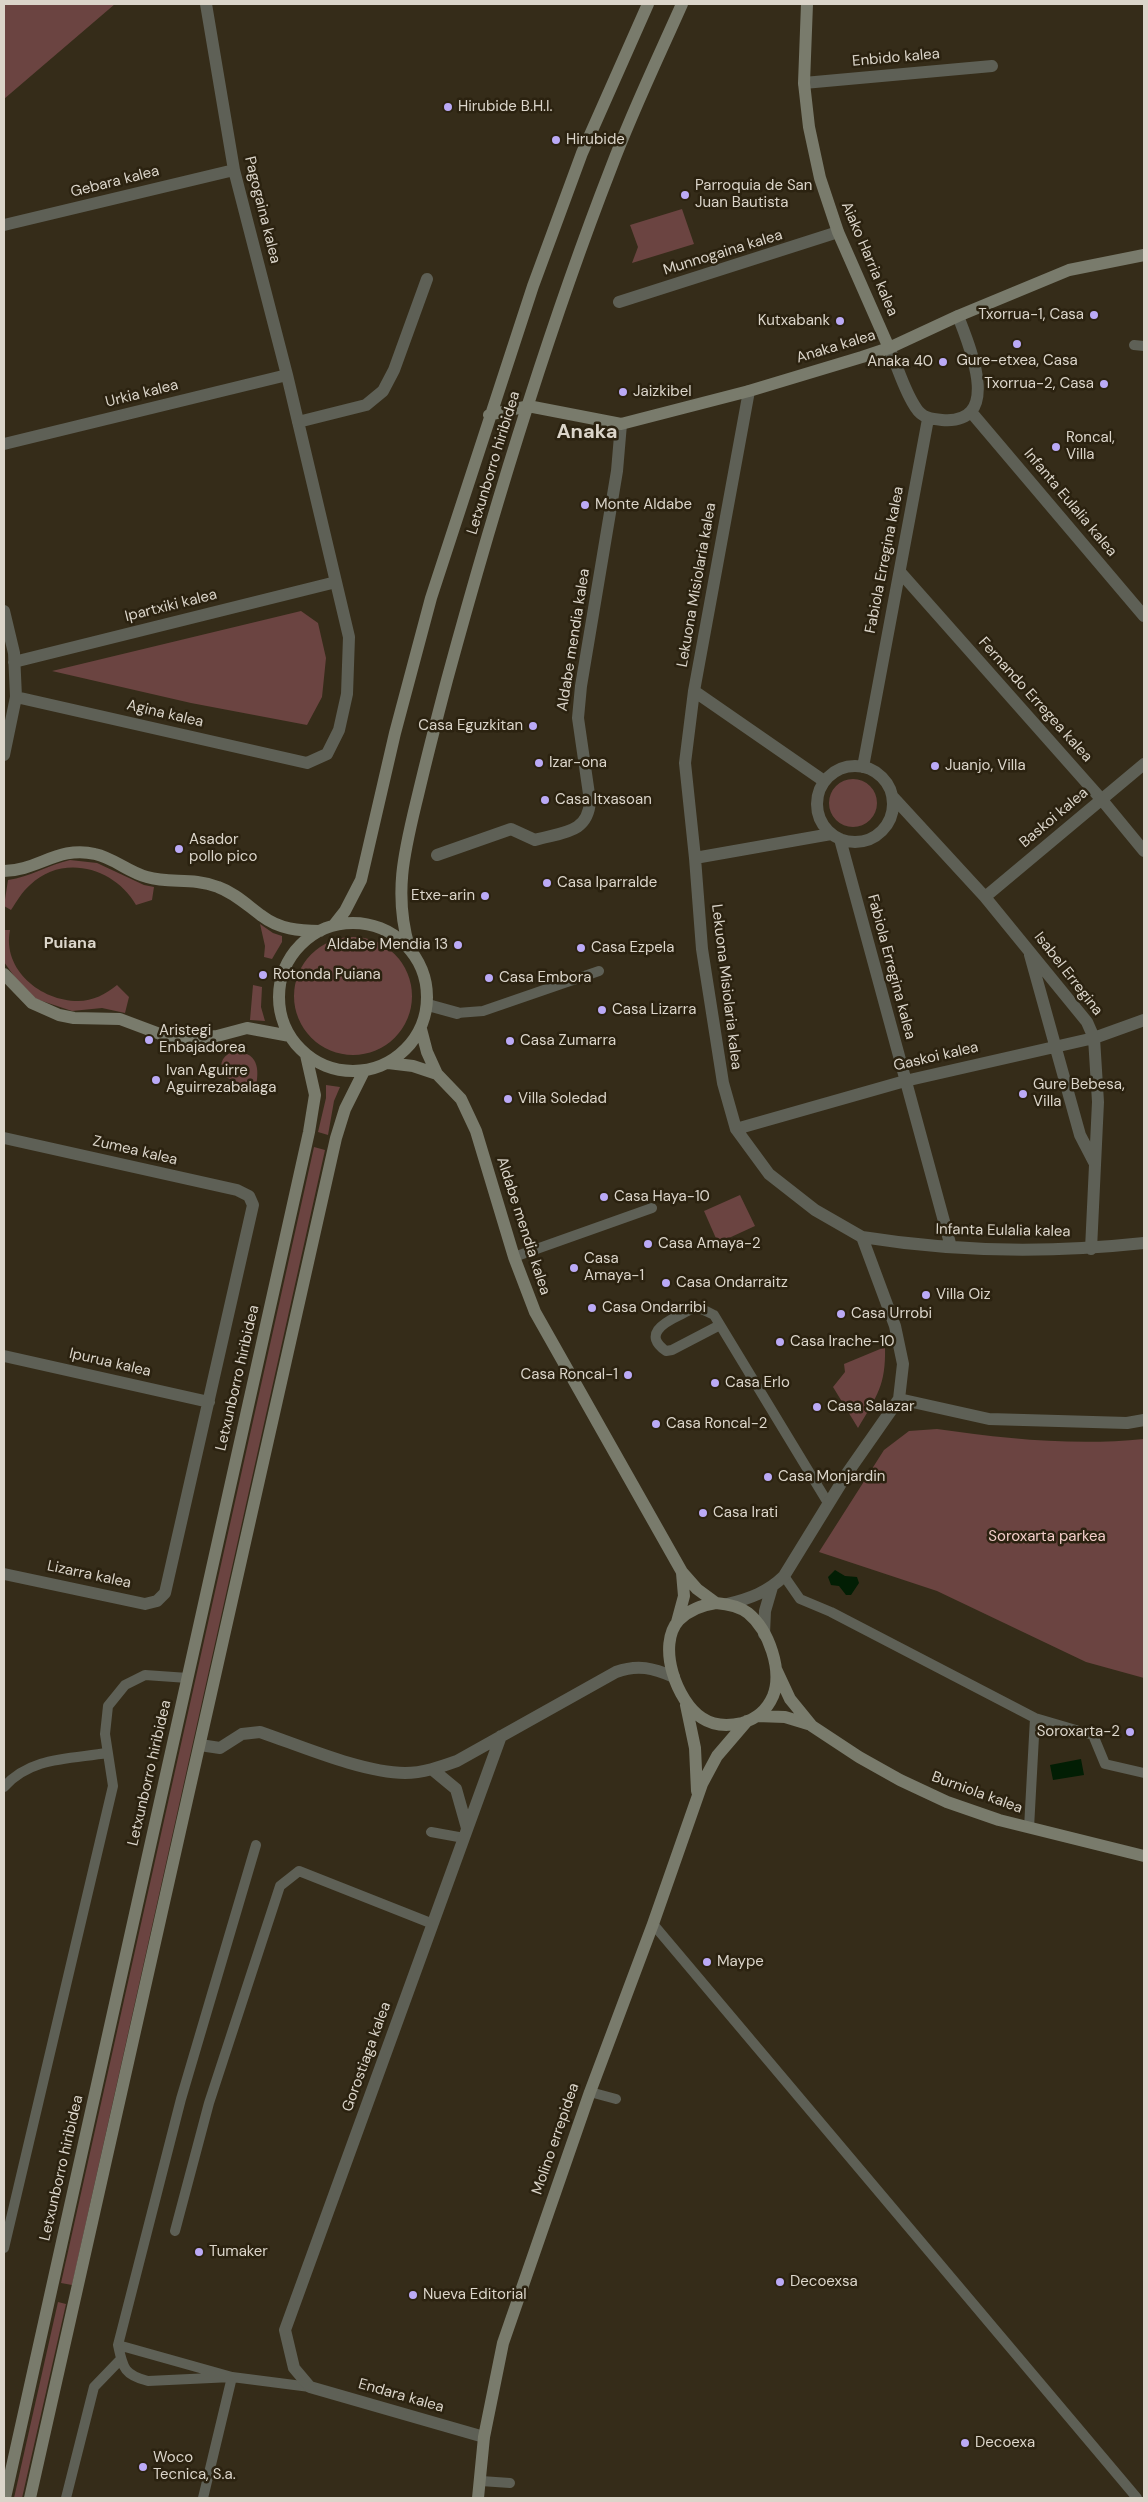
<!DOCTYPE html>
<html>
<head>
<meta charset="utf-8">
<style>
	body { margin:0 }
	#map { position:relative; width:1148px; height:2502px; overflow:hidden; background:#352c19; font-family:"DM Sans",sans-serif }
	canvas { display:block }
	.frame { position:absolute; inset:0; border:5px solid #dbd5ca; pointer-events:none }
</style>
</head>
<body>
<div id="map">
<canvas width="1148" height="2502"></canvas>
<div class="frame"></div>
</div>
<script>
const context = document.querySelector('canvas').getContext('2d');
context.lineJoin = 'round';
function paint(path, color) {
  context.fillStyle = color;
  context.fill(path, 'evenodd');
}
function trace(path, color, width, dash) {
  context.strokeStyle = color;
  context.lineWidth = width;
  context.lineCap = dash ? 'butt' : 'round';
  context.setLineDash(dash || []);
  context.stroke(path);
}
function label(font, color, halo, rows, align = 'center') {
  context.font = font + ' "DM Sans",sans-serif';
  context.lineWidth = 5;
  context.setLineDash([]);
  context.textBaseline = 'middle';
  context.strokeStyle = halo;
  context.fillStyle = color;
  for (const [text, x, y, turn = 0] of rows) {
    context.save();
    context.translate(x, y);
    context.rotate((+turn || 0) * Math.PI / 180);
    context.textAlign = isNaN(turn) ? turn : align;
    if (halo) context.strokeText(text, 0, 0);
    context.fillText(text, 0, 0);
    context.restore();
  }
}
const green = new Path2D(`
	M4,4h111l-111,95z
	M682,209l12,35 -62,19 6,-16 -8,-22z
	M301,611l17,12 8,35 -4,39 -15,28 -116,-22 -139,-32z
	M829 803a24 24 0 1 1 48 0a24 24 0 1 1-48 0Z
	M70,860l27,3 47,22 10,2 -2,13 -16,5c-21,-37 -73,-52 -106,-20 -8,7 -13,16 -19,25l-7,-4 4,-26c22,-3 40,-15 62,-20z
	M260,924l13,9 9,3v6l-10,17 -8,-2 1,-11z
	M4,930h6c-8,40 31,71 68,71 15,0 28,-7 39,-16l12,12 -4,16 -23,-5 -30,3 -36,-12 -17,-16 -15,-21z
	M294 996a59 59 0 1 1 118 0a59 59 0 1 1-118 0Z
	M253,985l9,2 -1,20 4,14 -15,-1z
	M236,1051c25,3 23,21 19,41l-33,-17c-3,-13 1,-21 14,-24z
	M326,1085l14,2 -6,14 -6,34 -10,-3 8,-34z
	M314,1147l11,3 -253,1135 -11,-2z
	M740,1195l15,31 -37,17 -14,-32z
	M885,1347c1,38 -8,49 -27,81l-25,-41 12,-15 -1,-8z
	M937,1429c69,10 138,17 207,10v239l-58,-16 -149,-71 -118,-39 65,-102 25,-19z
	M58,2302l8,2 -44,194h-8z`);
const water = new Path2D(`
	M835,1570l10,6 12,1 2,6 -8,12h-5l-7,-9 -8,-1 -3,-8z
	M1081,1759l3,16 -31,5 -3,-15z`);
const lane = new Path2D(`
	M1134,345l10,1
	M457,1013l26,-2 116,-40
	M514,1257l138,-49
	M720,1325l-48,25 -6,1c-23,-16 -3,-28 14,-36 4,-2 10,-6 15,-7 6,0 13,4 19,7l114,188
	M784,1576l16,23 31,13 204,106 -6,110
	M1035,1718l58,17 12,29 39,9
	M4,1787c26,-30 66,-28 103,-34
	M431,1832l33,6
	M653,1924l484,574
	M590,2092l26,7
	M175,2231l34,-128 71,-217 19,-15 134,53
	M4,2248l109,-462 -8,-52 3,-28 17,-21 20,-10 43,3
	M118,2345l114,32 78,10
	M232,2377l-84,4c-24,-6 -25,-13 -30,-36l63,-246 75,-254
	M481,2481l29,2
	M66,2498l28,-111 27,-28
	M203,2498l29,-121`);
const street = new Path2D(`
	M804,83l188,-17
	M4,225l230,-55
	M619,302l219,-70
	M889,348c9,19 15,43 27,60 6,10 16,11 26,12 62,5 27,-75 16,-104
	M971,412l173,204
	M298,422l68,-17 17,-14 11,-21 33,-91
	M4,444l283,-69
	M900,572l202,228 42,51
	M4,611l10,42 2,44 -12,58
	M14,662l322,-80
	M694,691l130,90
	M16,697l291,66 20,-9 12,-24 8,-36 2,-57 -62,-262 -53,-205 -28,-166
	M817 804a38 38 0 1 1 76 0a38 38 0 1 1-76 0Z
	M863,767l65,-348
	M893,797l92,100 102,125 7,16 4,64 -7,147
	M840,839l111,408
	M437,855l74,-26 24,11c27,-8 53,-6 55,-39l-12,-83 3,-32 36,-215 4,-47
	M695,858l136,-24
	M985,897l159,-133
	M1030,955l50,180 14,27
	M428,1005l29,8
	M736,1129l169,-48 189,-43 50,-18
	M4,1138l233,52 12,6 4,9 -88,388 -8,8 -12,3 -141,-30
	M862,1237c93,15 189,16 282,6
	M4,1356l205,46
	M899,1399l90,20 138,4 17,-3
	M727,1604c22,-5 41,-12 57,-28l64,-104 51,-73 4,-35 -8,-38 -33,-89 -47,-27 -46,-36 -33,-45 -13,-46 -21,-134 -7,-91 -10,-95 9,-72 55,-300
	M764,1634l1,-23 7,-24
	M200,1745l20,3 22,-14 18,-2c41,14 103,41 145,41 18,0 35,-6 52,-12l159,-89c22,-8 37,-4 58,5
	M433,1770l23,19 11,39
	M484,2437l-174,-50 -16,-19 -9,-38 216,-594`);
const secondary = new Path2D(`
	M807,4l-3,79 5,44 11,51 18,54 51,116
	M489,415l39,-9 93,18 128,-33 113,-34 27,-9 69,-32 111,-46 75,-15
	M4,871c33,0 55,-26 91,-17 19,4 33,18 52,23 23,7 45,0 71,10 17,6 30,19 44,29 17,13 37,15 58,15
	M279 997a74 74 0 1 1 148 0a74 74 0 1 1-148 0Z
	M334,925l11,-14 16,-31 34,-147 36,-135 102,-312 49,-133 66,-149
	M409,947c-16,-55 -4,-98 9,-152 9,-38 19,-77 29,-115 47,-173 99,-345 164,-512 21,-56 47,-110 71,-164
	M4,974l28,29 27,12 15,3 46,1 48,18 17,2 32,-3 30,-8 43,8
	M421,1029l6,23 10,22
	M388,1063l25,3 24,8 24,25 15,32 38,126 21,55 147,260 15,17 19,14
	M716,1603c11,1 23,3 32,10 21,17 35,58 25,83 -6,14 -17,23 -31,27 -13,3 -28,3 -40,-5 -25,-16 -46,-73 -23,-98 10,-10 23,-15 37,-17z
	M677,1622l7,-26 -2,-23
	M776,1669l14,30 22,27 47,31 41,23 47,22 52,18 145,36
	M686,1705l9,43 2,43
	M757,1716l28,1 23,7
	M5,2498l304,-1366 6,-37 -9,-40
	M30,2498l306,-1360 9,-29 19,-38
	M478,2498l6,-61 19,-94 87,-251 63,-168 49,-140 15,-28 30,-35`);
const markers = [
	[448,107,5,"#bbaaf6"],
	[556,140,5,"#bbaaf6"],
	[685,195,5,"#bbaaf6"],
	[1094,315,5,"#bbaaf6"],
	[840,321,5,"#bbaaf6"],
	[1017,344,5,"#bbaaf6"],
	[943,362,5,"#bbaaf6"],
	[1104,384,5,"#bbaaf6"],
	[623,392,5,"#bbaaf6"],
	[1056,447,5,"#bbaaf6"],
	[585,505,5,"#bbaaf6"],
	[533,726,5,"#bbaaf6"],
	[539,763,5,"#bbaaf6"],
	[935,766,5,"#bbaaf6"],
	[545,800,5,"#bbaaf6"],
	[179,849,5,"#bbaaf6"],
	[547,883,5,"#bbaaf6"],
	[485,896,5,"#bbaaf6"],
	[458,945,5,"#bbaaf6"],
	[581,948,5,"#bbaaf6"],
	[263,975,5,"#bbaaf6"],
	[489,978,5,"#bbaaf6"],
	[602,1010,5,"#bbaaf6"],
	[149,1040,5,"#bbaaf6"],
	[510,1041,5,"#bbaaf6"],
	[156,1080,5,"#bbaaf6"],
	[1023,1094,5,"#bbaaf6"],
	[508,1099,5,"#bbaaf6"],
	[604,1197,5,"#bbaaf6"],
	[648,1244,5,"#bbaaf6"],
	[574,1268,5,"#bbaaf6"],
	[666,1283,5,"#bbaaf6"],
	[926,1295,5,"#bbaaf6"],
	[592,1308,5,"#bbaaf6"],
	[841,1314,5,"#bbaaf6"],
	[780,1342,5,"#bbaaf6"],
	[628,1375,5,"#bbaaf6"],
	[715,1383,5,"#bbaaf6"],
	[817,1407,5,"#bbaaf6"],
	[656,1424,5,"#bbaaf6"],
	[768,1477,5,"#bbaaf6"],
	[703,1513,5,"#bbaaf6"],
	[1130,1732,5,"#bbaaf6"],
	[707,1962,5,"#bbaaf6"],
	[199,2252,5,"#bbaaf6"],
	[780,2282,5,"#bbaaf6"],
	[413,2295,5,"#bbaaf6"],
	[965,2443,5,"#bbaaf6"],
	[143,2467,5,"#bbaaf6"]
];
const streetNames = [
	["Enbido kalea",896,58,-5],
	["Gebara kalea",115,182,-14],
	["Pagogaina kalea",262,210,76],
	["Munnogaina kalea",723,253,-17],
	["Aiako Harria kalea",869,259,67],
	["Anaka kalea",836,347,-17],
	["Urkia kalea",142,394,-14],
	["Letxunborro hiribidea",494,463,-73],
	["Infanta Eulalia kalea",1070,503,50],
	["Fabiola Erregina kalea",885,560,-79],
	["Lekuona Misiolaria kalea",697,585,-80],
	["Ipartxiki kalea",171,606,-14],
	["Aldabe mendia kalea",574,640,-81],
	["Fernando Erregea kalea",1035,700,48],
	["Agina kalea",165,714,13],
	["Baskoi kalea",1054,818,-40],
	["Fabiola Erregina kalea",891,967,75],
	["Isabel Erregina",1068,974,52],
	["Lekuona Misiolaria kalea",726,987,83],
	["Gaskoi kalea",936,1057,-13],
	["Zumea kalea",135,1151,13],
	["Aldabe mendia kalea",523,1226,72],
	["Infanta Eulalia kalea",1003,1231,1],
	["Ipurua kalea",110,1363,13],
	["Letxunborro hiribidea",238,1378,-77],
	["Lizarra kalea",89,1575,12],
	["Letxunborro hiribidea",150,1773,-77],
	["Burniola kalea",977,1793,20],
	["Gorostiaga kalea",367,2057,-70],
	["Molino errepidea",556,2139,-71],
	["Letxunborro hiribidea",62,2168,-77],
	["Endara kalea",401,2396,16]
];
const poiNames = [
	["Hirubide B.H.I.",458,107],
	["Hirubide",566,140],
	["Parroquia de San",695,186],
	["Juan Bautista",695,203],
	["Txorrua-1, Casa",1084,315,"right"],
	["Kutxabank",830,321,"right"],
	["Gure-etxea, Casa",1017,361,"center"],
	["Anaka 40",933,362,"right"],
	["Txorrua-2, Casa",1094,384,"right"],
	["Jaizkibel",633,392],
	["Roncal,",1066,438],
	["Villa",1066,455],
	["Monte Aldabe",595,505],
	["Casa Eguzkitan",523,726,"right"],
	["Izar-ona",549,763],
	["Juanjo, Villa",945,766],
	["Casa Itxasoan",555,800],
	["Asador",189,840],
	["pollo pico",189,857],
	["Casa Iparralde",557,883],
	["Etxe-arin",475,896,"right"],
	["Aldabe Mendia 13",448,945,"right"],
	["Casa Ezpela",591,948],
	["Rotonda Puiana",273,975],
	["Casa Embora",499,978],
	["Casa Lizarra",612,1010],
	["Aristegi",159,1031],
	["Enbajadorea",159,1048],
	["Casa Zumarra",520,1041],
	["Ivan Aguirre",166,1071],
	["Aguirrezabalaga",166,1088],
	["Gure Bebesa,",1033,1085],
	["Villa",1033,1102],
	["Villa Soledad",518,1099],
	["Casa Haya-10",614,1197],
	["Casa Amaya-2",658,1244],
	["Casa",584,1259],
	["Amaya-1",584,1276],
	["Casa Ondarraitz",676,1283],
	["Villa Oiz",936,1295],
	["Casa Ondarribi",602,1308],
	["Casa Urrobi",851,1314],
	["Casa Irache-10",790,1342],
	["Casa Roncal-1",618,1375,"right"],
	["Casa Erlo",725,1383],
	["Casa Salazar",827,1407],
	["Casa Roncal-2",666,1424],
	["Casa Monjardin",778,1477],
	["Casa Irati",713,1513],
	["Soroxarta-2",1120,1732,"right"],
	["Maype",717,1962],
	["Tumaker",209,2252],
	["Decoexsa",790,2282],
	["Nueva Editorial",423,2295],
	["Decoexa",975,2443],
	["Woco",153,2458],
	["Tecnica, S.a.",153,2475]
];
const parkNames = [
	["Soroxarta parkea",1047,1537]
];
const neighbourhoodNames = [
	["Puiana",70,944]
];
const districtNames = [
	["Anaka",587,433]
];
paint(green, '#6b4441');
paint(water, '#021e04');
trace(lane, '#5e6056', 10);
trace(street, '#5e6056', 12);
trace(secondary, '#797b6c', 12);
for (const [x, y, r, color] of markers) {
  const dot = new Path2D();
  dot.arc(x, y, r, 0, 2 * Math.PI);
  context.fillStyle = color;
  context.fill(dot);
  trace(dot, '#2b2210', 2);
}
label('15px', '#dbd5ca', '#2b2210', streetNames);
label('15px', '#dbd5ca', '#2b2210', poiNames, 'left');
label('15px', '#f4cfcb', '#2b2210', parkNames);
label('bold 16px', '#dbd5ca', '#2b2210', neighbourhoodNames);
label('bold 20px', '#dbd5ca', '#2b2210', districtNames);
</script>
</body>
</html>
